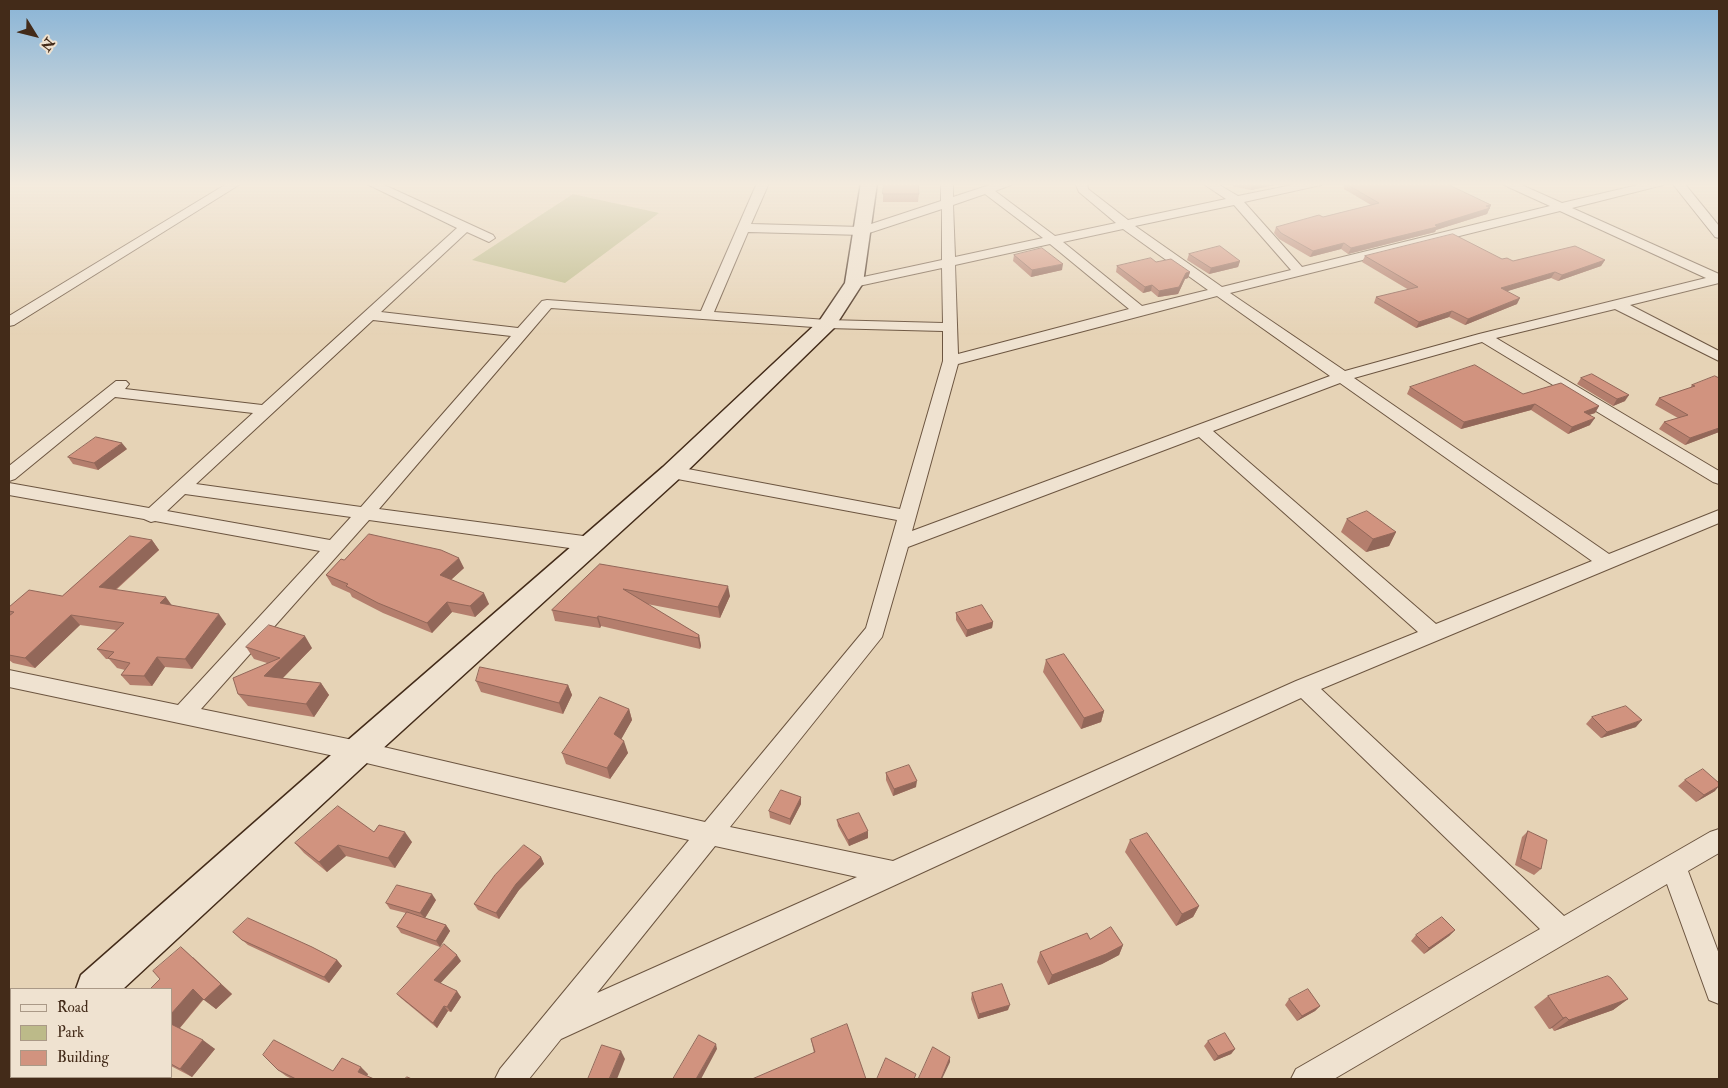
<!DOCTYPE html>
<html>
<head>
<meta charset="utf-8">
<style>
	body { margin:0 }
	#map { position:relative; width:1728px; height:1088px; overflow:hidden; background:#e6d3b6; font-family:"IM FELL Double Pica",serif }
	canvas { display:block }
	.frame { position:absolute; inset:0; border:10px solid #432b19; pointer-events:none }
	.legend { position:absolute; left:10px; top:988px; width:162px; height:90px; box-sizing:border-box; background:#efe2d0; border:1px solid #aa9987; margin:0; padding:6px 9px; list-style:none; font-size:15px; color:#432b19 }
	.legend li { display:flex; align-items:center; gap:10px; height:25px }
	.legend b { width:25px; border:1px solid #aa9987 }
	.north { position:absolute; left:10px; top:10px; width:50px; height:50px; -webkit-text-stroke:4px #efe2d0; paint-order:stroke; rotate:126deg; font-size:14px; font-weight:700; line-height:20px; text-align:center; color:#432b19 }
	.north::after { content:''; display:block; margin:auto; width:18px; height:22px; background:#432b19; clip-path:polygon(50% 0,100% 100%,50% 72%,0 100%) }
</style>
</head>
<body>
<div id="map">
<canvas width="1728" height="1088"></canvas>
<div class="frame"></div>
<ul class="legend">
<li><b style="height:6px;background:#efe2d0"></b>Road</li>
<li><b style="height:14px;background:#bcba89"></b>Park</li>
<li><b style="height:14px;background:#d1937f"></b>Building</li>
</ul>
<div class="north">N</div>
</div>
<script>
const context = document.querySelector('canvas').getContext('2d');
context.lineJoin = 'round';
function paint(path, color) {
  context.fillStyle = color;
  context.fill(path, 'evenodd');
}
function trace(path, color, width, dash) {
  context.strokeStyle = color;
  context.lineWidth = width;
  context.lineCap = dash ? 'butt' : 'round';
  context.setLineDash(dash || []);
  context.stroke(path);
}
const green = new Path2D(`
	M573,194l86,19 -94,70 -93,-23z`);
const street = new Path2D(`
	M228,183h14l-228,142 -5,1v-10z
	M365,183h15l113,52 2,3 -6,4 -22,-10 -86,80 137,16 24,-27 5,-1 154,11 56,-128h12l-18,41 111,3 79,-26v-18h12v14l43,-14h17l-2,2 -16,6 60,45 61,-13 -37,-31 -4,-9h12l1,6 40,31 98,-21 -24,-16h14l22,13 64,-13h21l-2,2 -77,17 58,65 248,-61 -46,-21 -2,-2h15l45,20 84,-20h19l-2,2 -91,23 147,66v9l-89,22 89,46v10l-104,-52 -119,29 223,133v13l-6,-2 -231,-140 -128,36 255,176 110,-44v13l-398,166 243,227 146,-84 9,-3v24l-31,18 31,83v50l-10,-4 -42,-116 -333,195h-43l5,-10 244,-140 -239,-231 -740,341 -32,40h-34l5,-10 189,-229 -331,-79 -349,-74v-17l169,35 142,-154 -165,-30 -4,1 -7,-3 -135,-24v-12l140,25 104,-95 -138,-16 -100,82 -6,2v-15l107,-85h10l3,3 -4,5 137,16 195,-177zM985,194l58,44 -88,19 -2,-52zM1234,205l57,65 -69,17 -87,-61zM942,209v51l-88,19 -7,4 7,4 88,-19 1,55 -116,-3 -113,-8 34,-80 115,3zM1560,211l146,67 -227,56 -134,37 -115,-78zM1123,229l85,61 -66,16 -79,-64zM1050,244l79,65 -171,45 -3,-89zM1217,296l113,80 -418,155 46,-167zM551,308l276,20 116,3v30l-43,148 -228,-43 -6,2 -3,4 3,4 6,2 225,42 -31,108 -161,194 -347,-81 -157,-32 168,-189 222,31 7,-2 2,-5 -2,-5 -7,-2 -212,-28zM373,320l138,16 -150,171 -165,-23zM1340,383l252,178 -156,63 -223,-193zM1199,437l219,195 -122,49 -403,180 -163,-34 152,-190 26,-90zM185,494l166,23 -21,23 -163,-29zM715,846l142,31 -260,116z
	M1672,183h12l35,43v12l-4,-1z`);
const secondary = new Path2D(`
	M861,183h16l-14,100 -29,45 -153,149 -312,284 -246,228h-47l5,-14 266,-234 316,-274 157,-147 25,-37z
	M9,1045h2v32h16l-1,2h-17z`);
const wall = new Path2D(`
	M1228,183h57l-34,7 -16,-3z
	M1343,183h102l46,22 -4,9 -51,16 -1,2 -87,22 -7,-5 -31,8 -31,-18 -5,-6 2,-6 47,-10 48,-12 -27,-16z
	M883,194h36l-1,8h-35z
	M1189,254l51,7 -2,6 -29,7 -22,-14z
	M1014,255l48,15 -31,7 -18,-16z
	M1365,256l137,3 11,2 92,-1 -4,6 -43,15 -7,-3 -44,13 10,13 -52,21 -16,-8 -33,11 -42,-25 2,-6 33,-7 -47,-28z
	M1156,262l34,10 -2,6 -3,1 -7,15 -20,3 -7,-6 -8,2 -27,-21 1,-6z
	M1581,378l44,23 -12,5 -36,-22z
	M1719,378v54l-34,13 -26,-16 5,-7 14,-4 -23,-13 4,-7 31,-10 2,-3z
	M1410,387l113,7 76,12 -4,7 -6,2 1,10 -22,9 -37,-24 -70,19 -54,-35z
	M127,449l-29,21 -25,-6 -5,-7z
	M1347,519l49,13 -7,14 -23,6 -25,-20z
	M152,540l7,10 -43,40 56,15 54,19 -34,45 -27,-2 -13,19 -22,-1 -9,-10 4,-5 -8,-2 -8,-9h-3l-9,-10 19,-19 -36,-5 -45,43 -22,-5 -4,-3v-44l1,-1 -1,-1v-7l53,-11z
	M344,560l120,8 -13,12 38,24 -14,13 -23,-5 -20,21 -49,-20 -31,-16 -2,-4 -18,-8 -6,-10z
	M600,564l130,32 -10,22 -73,-14 52,31 2,11 -1,3 -99,-23 -1,2 -45,-7 -3,-11z
	M956,613l37,9 -1,6 -26,9 -10,-17z
	M246,647l66,1 -29,30 38,5 8,12 -15,22 -66,-11 -10,-12 29,-31 -13,-4z
	M1046,660l58,51 -3,11 -20,7 -38,-57z
	M476,681l92,4 4,10 -9,19 -82,-22z
	M629,709l3,11 -11,19 7,14 -18,26 -44,-15 -4,-11z
	M1592,717l44,10 -35,11 -15,-14z
	M886,773l30,14 -23,9 -7,-16z
	M1685,780l30,11 -19,11 -18,-16z
	M801,797v7l-11,21 -20,-7 -1,-7z
	M837,820l31,18 -19,8 -11,-20z
	M1528,831l13,38 -7,6 -19,-10 7,-28z
	M374,832l38,10 -17,26 -49,-12 -19,16 -23,-19 -9,-10z
	M1130,840l69,66 -6,11 -17,9 -51,-74z
	M541,857l3,7 -25,26 -20,29 -21,-9 -4,-6z
	M436,900l-11,18 21,7 4,6 -10,16 -39,-14 -4,-6 9,-14 -16,-4 -4,-6z
	M1455,930l-6,6 -25,18 -13,-13 5,-6z
	M233,932l104,28 5,6 -13,17 -81,-38z
	M1090,939l33,6 -4,10 -17,9 -54,21 -11,-23 3,-10z
	M193,957l39,37 -16,15 -12,-10 -24,29 35,21 -23,28 -21,-11v-77z
	M461,961l-21,22 21,14 -10,15 -3,-1 -11,17 -35,-29 -5,-5z
	M972,993l36,17 -30,9 -7,-20z
	M1548,996l80,3 -15,11 -59,21 -2,-3 -3,1 -15,-22z
	M1289,999l31,7 -5,5 -18,10 -12,-16z
	M811,1039l55,40 -52,-26z
	M1208,1041l27,8 -4,5 -17,7 -10,-15z
	M278,1070l55,1 35,3 -1,2 7,3h-82l-6,-3z`);
const shadedWall = new Path2D(`
	M1261,183h24l-34,7 2,-5z
	M1491,205l-4,9 -51,16 -1,2 -87,22 3,-6 84,-23z
	M1344,243l-3,6 -31,8 3,-6z
	M1605,260l-4,6 -43,15 4,-6z
	M1240,261l-2,6 -29,7 2,-6z
	M1063,264l-1,6 -31,7 1,-7z
	M1190,272l-2,6 -3,1 -7,15 -20,3 1,-6 27,-18z
	M1555,272l-4,6 -53,16 3,-6z
	M1152,285l-1,6 -8,2 2,-6z
	M1520,298l-3,6 -52,21 3,-6z
	M1452,311l-3,6 -33,11 3,-6z
	M1629,395l-4,6 -12,5 4,-7z
	M1535,404l-4,6 -70,19 3,-7z
	M1599,406l-4,7 -16,5 5,-6z
	M1595,418l-5,7 -22,9 4,-7z
	M1719,428v4l-34,13 5,-7z
	M122,443l5,6 -29,21 -4,-7z
	M1396,532l-7,14 -23,6 7,-13z
	M152,540l7,10 -52,47 -8,-10z
	M459,558l5,10 -20,18 -4,-11z
	M728,586l2,10 -10,22 -2,-11z
	M484,593l5,11 -14,13 -5,-11z
	M166,597l7,10 -13,-4z
	M447,602l5,10 -20,21 -5,-10z
	M219,614l7,10 -34,45 -7,-10z
	M71,615l9,10 -45,43 -10,-10z
	M598,616l3,10 -1,2 -3,-10z
	M993,622l-1,6 -26,9 1,-7z
	M699,635l2,11 -1,3 -2,-11z
	M305,636l7,12 -40,41 -8,-13z
	M157,657l8,10 -13,19 -8,-10z
	M321,683l8,12 -15,22 -8,-13z
	M568,685l4,10 -9,19 -4,-11z
	M629,709l3,11 -14,25 -4,-11z
	M1104,711l-3,11 -20,7 3,-11z
	M1642,720l-6,7 -35,11 6,-6z
	M624,741l4,12 -18,26 -3,-11z
	M917,781l-1,6 -23,9 1,-7z
	M1719,786l-4,5 -19,11 8,-7z
	M801,797v7l-11,21v-6z
	M868,831v7l-19,8 -1,-6z
	M405,832l7,10 -17,26 -7,-10z
	M338,845l8,11 -19,16 -8,-10z
	M541,857l3,7 -25,26 -20,29 -3,-6 20,-29z
	M432,894l4,6 -11,18 -5,-5z
	M1199,906l-6,11 -17,9 6,-12z
	M446,925l4,6 -10,16 -4,-6z
	M1455,930l-6,6 -25,18 5,-6z
	M1123,945l-4,10 -17,9 -54,21 4,-10z
	M181,947l51,47 -16,15 -12,-9z
	M457,955l4,6 -23,25 -4,-6z
	M337,960l5,6 -13,17 -5,-6z
	M193,989l11,9 -26,32 -7,-5v-11z
	M457,991l4,6 -10,15 -4,-5z
	M1628,999l-15,11 -59,21 15,-11z
	M1010,1005l-2,5 -30,9 1,-5z
	M444,1006l4,5 -11,17 -4,-5z
	M1320,1006l-5,5 -18,10 5,-5z
	M1566,1017l-14,11 -3,1 14,-11z
	M203,1040l12,9 -23,28 -12,-8z
	M716,1044l1,5 -16,30h-5z
	M1235,1049l-4,5 -17,7 4,-5z
	M621,1051l4,8 -8,20h-8z
	M950,1057v5l-8,17h-1z
	M361,1067l7,7 -2,4 -8,-6z`);
const building = new Path2D(`
	M884,183h34l1,11h-36z
	M1243,183h18l-8,2z
	M1346,183h99l46,22 -5,1 4,2 -55,17 2,2 -86,21 -7,-5 -31,8 -32,-18 -5,-6 43,-12 4,2 56,-14 -33,-19z
	M1453,234l49,25 5,-1 6,3 62,-15 30,14 -43,15 -7,-3 -54,16 19,10 -52,21 -16,-8 -33,11 -43,-25 42,-10 -53,-31z
	M1220,246l20,15 -29,7 -22,-14z
	M1042,248l21,16 -31,6 -18,-15z
	M1151,258l5,4 15,-3 19,13 -4,1 -7,14 -20,4 -7,-6 -7,2 -28,-21z
	M1475,365l48,29 38,-11 38,23 -15,6 11,6 -23,9 -37,-23 -71,18 -54,-35z
	M1592,374l37,21 -12,4 -36,-21z
	M1715,376l4,2v50l-29,10 -26,-16 24,-7 -29,-17 36,-12 -3,-1z
	M96,437l26,6 -28,20 -26,-6z
	M1367,511l29,21 -23,7 -26,-20z
	M369,534l72,16 18,8 -19,17 44,18 -14,13 -23,-4 -20,21 -49,-20 -32,-17 2,-2 -22,-9 15,-16 3,1z
	M130,536l22,4 -53,47 67,10 -6,6 59,11 -34,45 -28,-2 -13,19 -23,-1 9,-12 -22,-5 6,-6 -17,-3 27,-26 -53,-8 -46,43 -16,-3v-39l5,-4 -5,-1v-4l20,-17 33,6z
	M600,564l128,22 -10,21 -95,-18 76,46 -1,3 -100,-22 -1,2 -45,-8z
	M982,605l11,17 -26,8 -11,-17z
	M269,625l36,11 -41,40 57,7 -15,21 -68,-10 -5,-16 47,-20 -34,-11z
	M1064,654l40,57 -20,7 -38,-58z
	M480,667l88,18 -9,18 -83,-22z
	M600,697l29,12 -15,25 10,7 -17,27 -45,-15z
	M1626,706l16,14 -35,12 -15,-15z
	M909,765l8,16 -23,8 -8,-16z
	M1703,769l16,14v3l-15,9 -19,-15z
	M781,790l20,7 -11,22 -21,-8z
	M338,806l36,26 5,-7 26,7 -17,26 -50,-13 -19,17 -24,-19z
	M859,813l9,18 -20,9 -11,-20z
	M1528,831l19,9 -6,29 -20,-10z
	M1147,833l52,73 -17,8 -52,-74z
	M524,845l17,12 -25,27 -20,29 -22,-9 21,-29z
	M397,885l35,9 -12,19 -34,-10z
	M407,912l39,13 -10,16 -39,-14z
	M1442,917l13,13 -26,18 -13,-13z
	M248,918l64,29 25,13 -13,17 -82,-37 -9,-8z
	M1111,927l12,18 -17,9 -54,21 -12,-23 47,-19 3,6z
	M444,944l13,11 -23,25 23,11 -10,16 -3,-1 -11,17 -36,-29z
	M181,947l40,37 -17,16 -11,-11 -22,25v-25h-21l10,-10 -7,-8z
	M1608,976l3,2 17,21 -59,21 -3,-3 -3,1 -15,-22z
	M1002,984l8,21 -31,9 -7,-21z
	M1308,989l12,17 -18,10 -13,-17z
	M171,1024l32,16 -23,29 -9,-5z
	M847,1024l19,55h-22v-1l-1,1h-91l63,-27 -4,-13z
	M1225,1033l10,16 -17,7 -10,-15z
	M699,1035l17,9 -20,35h-23z
	M274,1040l59,31 9,-13 19,9 -3,5 16,7h-78l-18,-9 -15,-15z
	M602,1045l19,6 -12,28h-21z
	M933,1047l17,10 -9,22h-20l-2,-1z
	M886,1058l30,16 -2,5h-37z
	M407,1077l5,2h-7z`);
paint(green, '#bcba89');
trace(street, '#6c5540', 2);
trace(secondary, '#432b19', 3);
paint(street, '#efe2d0');
paint(secondary, '#efe2d0');
paint(wall, '#b47e6d');
paint(shadedWall, '#926759');
paint(building, '#d1937f');
trace(building, '#926759', 1);
const sky = context.createLinearGradient(0, 0, 0, 335);
sky.addColorStop(0, '#89b4d6');
sky.addColorStop(0.55, '#f4ebde');
sky.addColorStop(1, '#f4ebde00');
context.fillStyle = sky;
context.fillRect(0, 0, 1728, 335);
</script>
</body>
</html>
